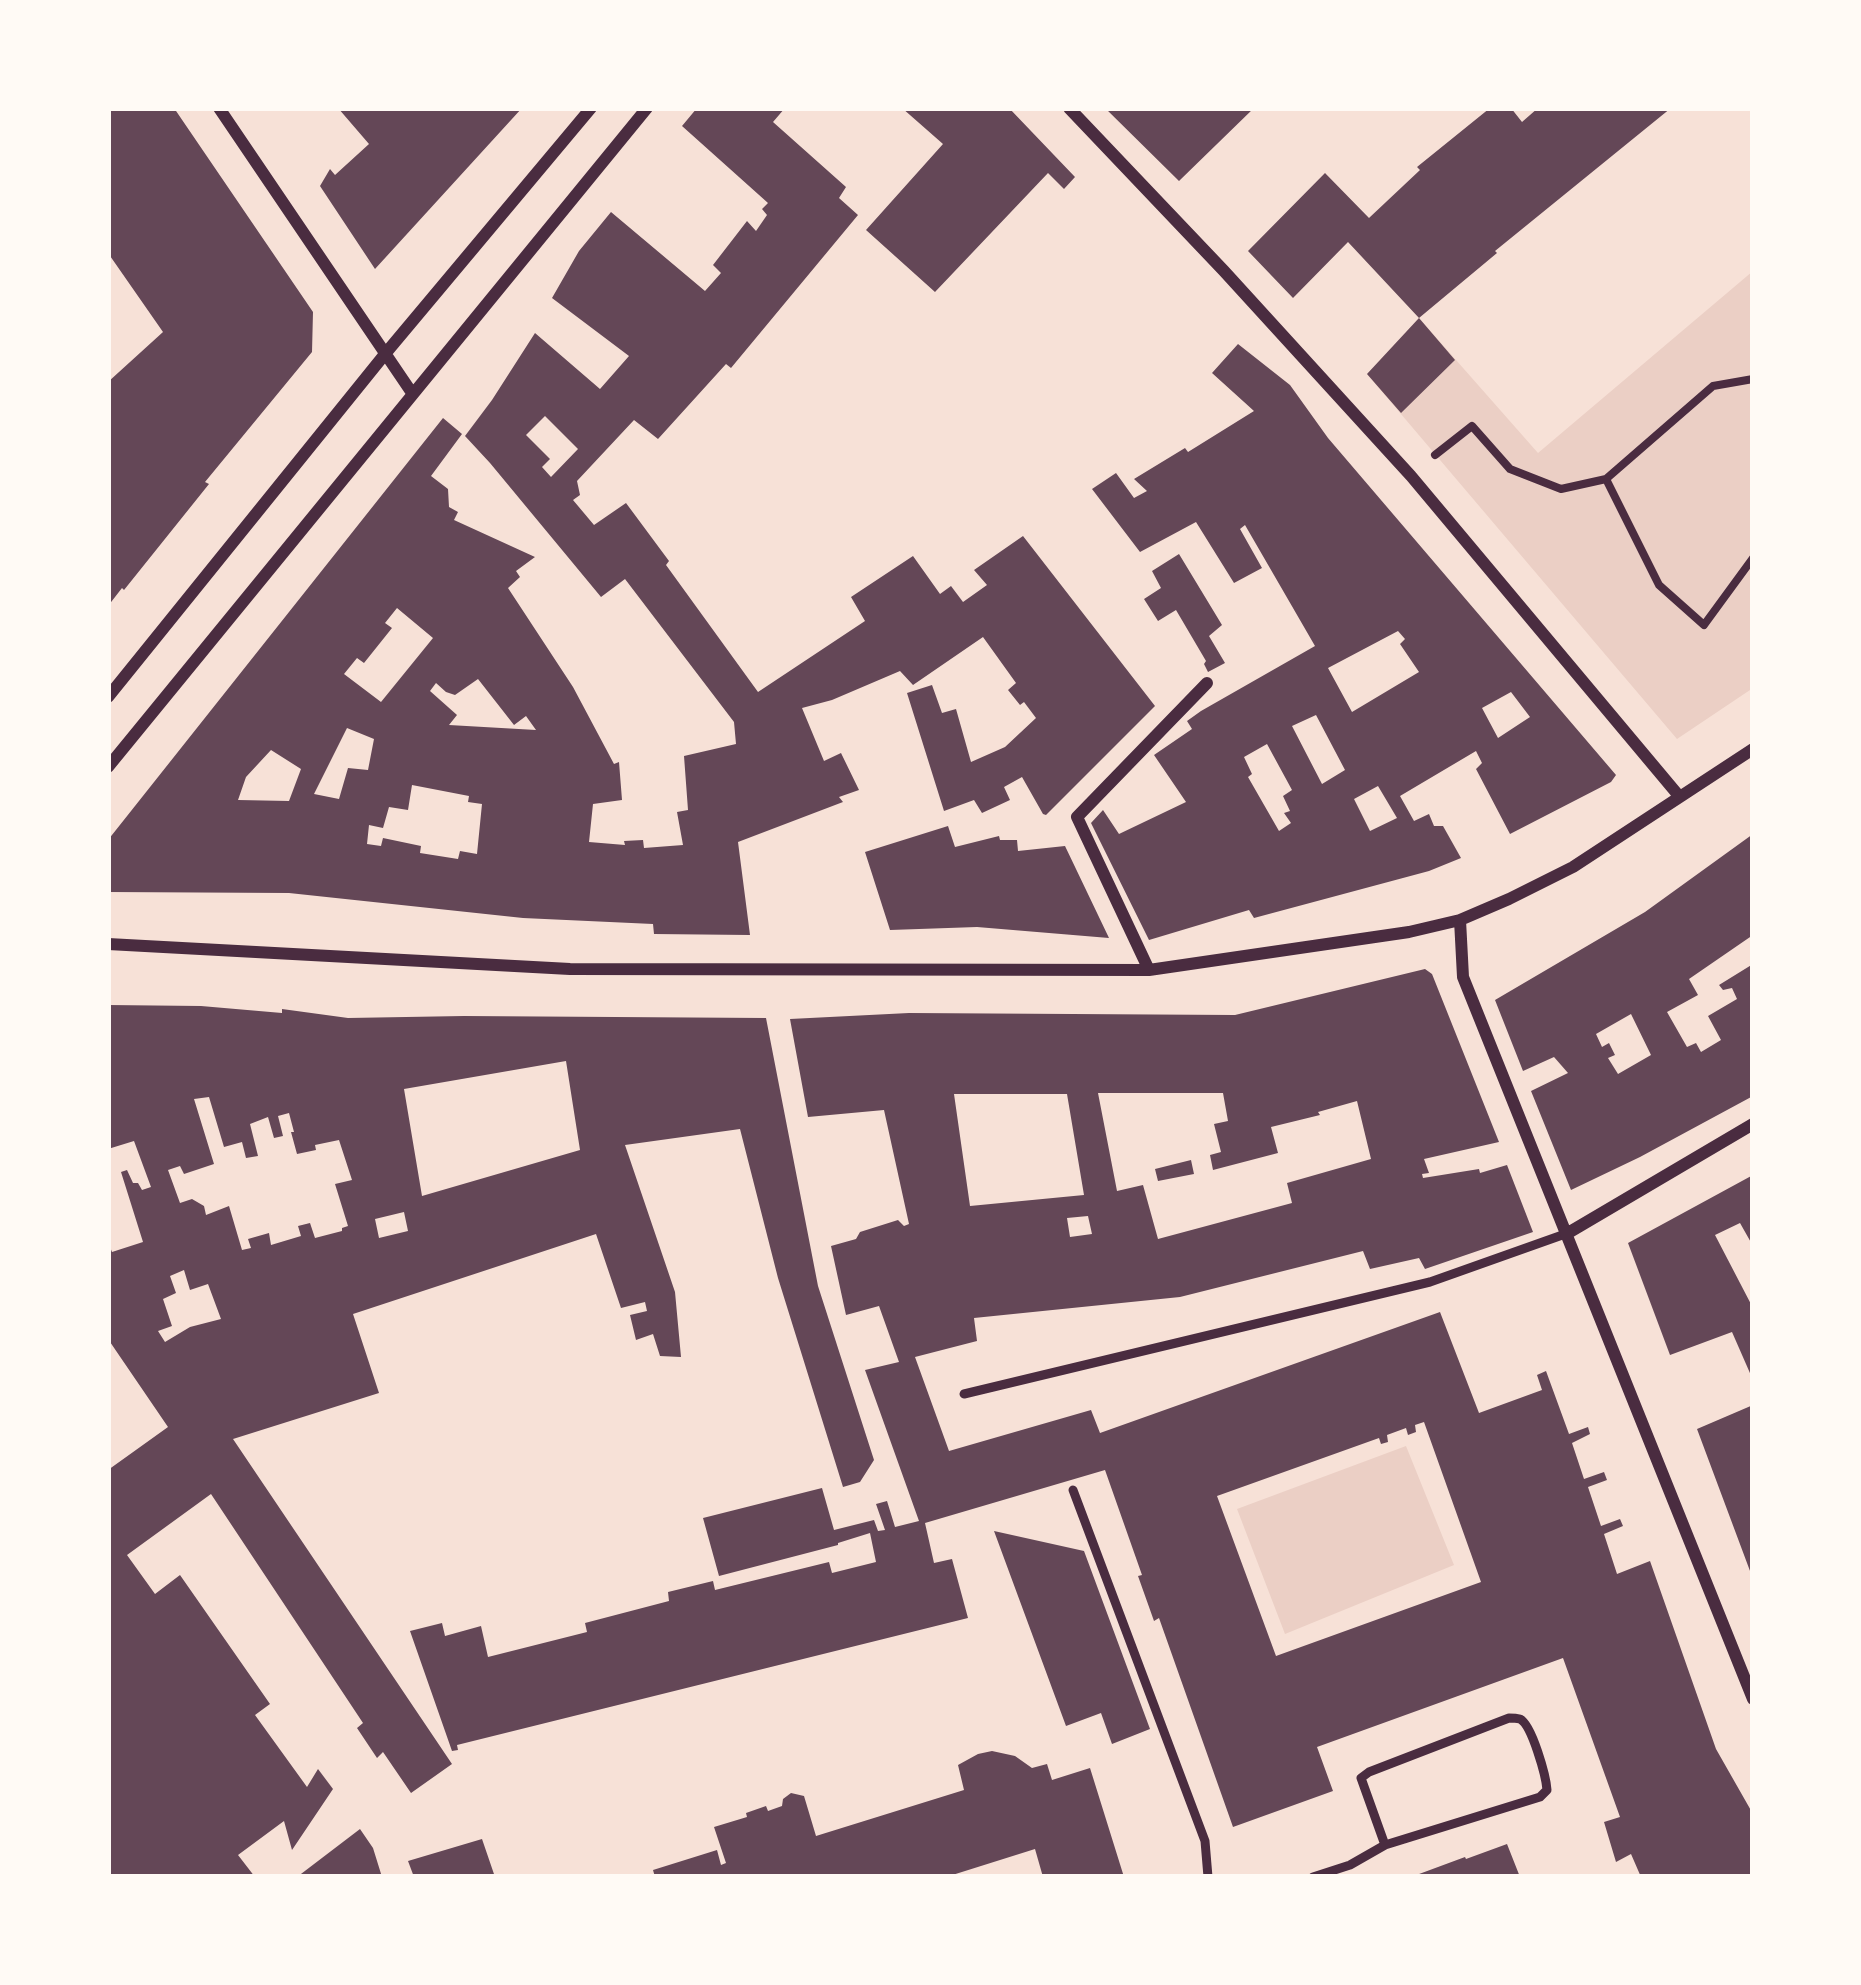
<!DOCTYPE html>
<html>
<head>
<meta charset="utf-8">
<style>
	body { margin:0 }
	#map { position:relative; width:1861px; height:1985px; overflow:hidden; background:#f7e1d7; font-family:"IBM Plex Sans",sans-serif }
	canvas { display:block }
	.frame { position:absolute; inset:0; border:111px solid #fffaf5; pointer-events:none }
</style>
</head>
<body>
<div id="map">
<canvas width="1861" height="1985"></canvas>
<div class="frame"></div>
</div>
<script>
const context = document.querySelector('canvas').getContext('2d');
context.lineJoin = 'round';
function paint(path, color) {
  context.fillStyle = color;
  context.fill(path, 'evenodd');
}
function trace(path, color, width, dash) {
  context.strokeStyle = color;
  context.lineWidth = width;
  context.lineCap = dash ? 'butt' : 'round';
  context.setLineDash(dash || []);
  context.stroke(path);
}
const green = new Path2D(`
	M1753,271v417l-76,51 -310,-365 52,-56 119,135z
	M1406,1446l48,119 -169,69 -48,-125z`);
const building = new Path2D(`
	M108,108h66l139,204 -1,40 -107,130 4,2 -85,106 -2,-2 -14,18v-224l55,-50 -55,-79z
	M338,108h184l-147,161 -55,-83 10,-17 5,6 34,-31z
	M697,108h88l-12,14 73,65 -7,11 19,17 -127,153 -5,-4 -68,75 -24,-19 -57,61 3,14 -7,5 21,25 32,-22 43,58 -3,4 92,127 107,-71 -14,-24 62,-41 27,38 11,-8 12,16 24,-17 -13,-15 49,-34 132,170 -109,109 -3,-1 -21,-37 -18,10 6,13 -28,13 -8,-13 -30,11 -37,-118 25,-8 10,28 14,-4 15,53 34,-15 31,-29 -12,-16 -4,3 -12,-15 8,-7 -33,-46 -70,48 -13,-14 -68,29 -30,8 22,53 17,-8 18,37 -20,7 4,5 -105,40 12,93 -96,-1 -1,-10 -130,-6 -234,-25 -181,-1v-52l335,-422 19,16 -31,42 17,13 1,18 9,5 -4,8 81,37 -19,14 4,6 -12,11 65,99 41,77 5,-2 3,38 -29,4 -4,38 36,3 -1,-4 19,-1 1,8 39,-3 -6,-33 11,-2 -4,-54 52,-12 -2,-22 -109,-143 -24,18 -111,-134 -25,-27 27,-36 43,-67 65,56 29,-33 -77,-58 27,-47 32,-39 94,79 16,-18 -8,-8 34,-44 9,10 11,-16 -5,-6 6,-6 -86,-77zM545,416l33,33 -27,28 -9,-10 8,-8 -24,-24zM397,608l36,30 -52,64 -37,-28 13,-16 7,5 28,-35 -7,-5zM478,679l36,46 12,-9 10,14 -87,-5 8,-10 -27,-24 6,-8 10,9 9,3zM347,728l27,11 -6,31 -20,-2 -9,31 -25,-5zM271,750l30,19 -12,32 -51,-1 8,-23zM412,785l57,11 -1,6 14,2 -5,50 -17,-3 -2,8 -38,-6 1,-7 -38,-8 -2,8 -14,-2 2,-19 14,3 6,-21 19,3z
	M902,108h107l66,69 -11,12 -16,-16 -113,119 -69,-62 77,-86z
	M1105,108h149l-75,73z
	M1490,108h21l11,14 16,-14h133l-176,143 2,2 -78,65 -71,-76 -55,56 -45,-47 77,-78 44,45 51,-48 -3,-3z
	M1419,318l36,42 -54,53 -34,-39z
	M1238,344l52,41 38,53 288,337 -5,7 -101,52 -34,-65 6,-6 -6,-12 -76,45 14,25 15,-7 5,12h9l18,32 -32,13 -175,47 -5,-8 -100,30 -58,-117 12,-13 16,24 67,-32 -32,-47 38,-26 -5,-8 14,-10 114,-65 -70,-121 -5,4 22,39 -28,15 -38,-61 -56,30 -48,-63 24,-16 18,25 13,-7 -13,-12 51,-31 3,4 66,-41 -42,-38zM1398,631l7,8 -5,5 19,28 -67,40 -24,-44zM1511,692l19,25 -32,21 -16,-30zM1316,715l29,55 -23,14 -30,-58zM1267,744l25,46 -9,6 7,15 -6,2 7,10 -12,8 -31,-54 4,-3 -8,-17zM1378,786l19,32 -27,13 -16,-32z
	M1179,554l43,71 -13,11 16,27 -17,9 -4,-8 2,-3 -30,-51 -18,11 -14,-22 17,-11 -9,-17z
	M948,826l7,21 44,-11 1,4h17l1,11 47,-5 44,92 -132,-11 -87,3 -25,-78z
	M1753,834v101l-64,44 9,16 -31,17 20,35 9,-4 5,9 20,-12 -13,-24 29,-17 -5,-11 -9,2 -4,-5 34,-21v132l-113,61 -69,33 -40,-99 37,-18 -14,-16 -31,14 -28,-71 150,-88zM1631,1014l20,41 -33,19 -10,-16 7,-3 -6,-12 -7,4 -6,-13z
	M1425,969l7,5 67,168 -75,17 5,14 -7,1 1,4 56,-9 1,4 27,-8 26,67 -108,37 -6,-11 -49,11 -7,-18 -183,46 -206,21 3,23 -62,16 34,94 142,-41 9,23 340,-121 39,101 63,-23 -5,-15 9,-4 23,63 19,-7 2,7 -18,9 12,36 20,-7 3,8 -19,7 13,39 19,-7 3,7 -19,8 13,40 33,-13 66,188 37,65v63h-112l-10,-23 -15,8 -12,-40 16,-5 -57,-159 -246,89 16,44 -100,36 -74,-209 -5,3 -16,-45 4,-1 -37,-105 -180,53 9,40 18,-4 16,59 -511,127 1,5 -6,1 -42,-120 32,-8 3,13 36,-10 7,31 99,-25 -2,-9 84,-22 -1,-9 45,-11 2,9 114,-28 3,11 44,-11 -6,-29 -32,10v2l-119,31 -16,-58 119,-30 12,42 40,-10 4,11 7,-1 -9,-26 11,-3 8,26 24,-6 -54,-151 34,-8 -20,-56 -33,9 -15,-69 25,-7 4,-7 38,-12 6,6 5,-2 -25,-114 -76,7 -18,-98 119,-6 326,2zM1098,1093h125l5,28 -14,3 7,28 -11,3 3,15 65,-17 -7,-26 49,-12 -2,-3 39,-11 14,58 -84,24 5,20 -134,36 -15,-54 -26,6zM954,1094h113l17,101 -114,11zM1088,1216l4,18 -22,3 -3,-19zM1424,1422l57,160 -205,74 -59,-160 162,-58 2,6 7,-2 -1,-7 19,-7 2,7 8,-3 -1,-7z
	M108,1005l93,1 81,7v-4l66,9 116,-2 302,2 52,268 56,174 -14,22 -17,5 -65,-209 -38,-149 -115,16 50,147 6,65 -21,-1 -7,-22 -17,6 -6,-25 17,-4 -2,-9 -24,6 -25,-74 -243,80 26,79 -146,46 219,325 -41,29 -28,-41 -6,6 -20,-30 6,-5 -152,-229 -84,61 28,39 25,-19 90,129 -15,11 52,72 11,-18 15,20 -41,61 -8,-29 -46,34 17,22h-147v-407l60,-43 -60,-88v-97l4,10 31,-10 -22,-70 6,-2 6,13h5l4,7 9,-3 -17,-46 -26,8zM566,1061l14,89 -158,46 -18,-107zM209,1097l15,50 18,-5 4,16 12,-2 -8,-32 18,-7 6,21 9,-2 -5,-20 11,-3 5,19h-3l6,22 19,-4 -1,-5 24,-5 13,40 -17,4 13,42 -6,2v3l-27,7 -5,-15 -12,3 3,10 -30,9 -2,-12 -21,6 3,9 -9,2 -13,-44 -23,9 -2,-9 -12,-7 -12,4 -12,-33 12,-4 4,8 30,-10 -20,-65zM404,1212l4,19 -29,7 -4,-19zM184,1270l6,20 18,-6 13,35 -31,8 -25,15 -7,-11 14,-5 -9,-27 13,-6 -6,-17z
	M1191,1160l3,14 -36,7 -3,-12z
	M1753,1175v71l-13,-23 -25,12 38,73v72l-21,-48 -62,23 -42,-112z
	M1753,1405v174l-56,-150z
	M994,1531l90,20 66,178 -38,15 -11,-31 -35,13z
	M992,1751l23,5 17,12 15,-4 5,16 38,-12 34,109h-81l-8,-28 -89,28h-291l-2,-7 64,-20 4,15 5,-2 -12,-36 33,-10 -1,-4 20,-7 2,5 14,-5 1,-7 8,-6 13,3 12,40 148,-46 -6,-25 20,-11z
	M360,1829l13,19 9,29h-85z
	M482,1839l13,38h-81l-6,-16z
	M1507,1844l13,33h-109l54,-20 1,2z`);
const path = new Path2D(`
	M1435,455l37,-29 38,43 51,20 45,-10 53,106 45,40 49,-67
	M1606,479l107,-93 40,-7`);
const service = new Path2D(`
	M964,1394l466,-112 138,-49
	M1073,1490l132,351 3,36
	M1313,1877l37,-12 35,-20 155,-48 7,-7c-1,-14 -15,-65 -27,-71 -4,-1 -8,-1 -11,-1l-140,54 -8,6 24,67`);
const minor = new Path2D(`
	M219,108l193,285
	M1069,108l155,163 187,205 268,320
	M108,697l277,-343 206,-246
	M108,767l539,-659
	M1460,920l3,57 290,722
	M108,944l462,25 579,1 260,-38 51,-12 49,-21 64,-32 180,-118
	M1149,970l-72,-153 130,-134
	M1568,1233l185,-109`);
paint(green, '#ebcfc5');
paint(building, '#644757');
trace(path, '#4a2c40', 8);
trace(service, '#4a2c40', 9);
trace(minor, '#4a2c40', 12);
</script>
</body>
</html>
